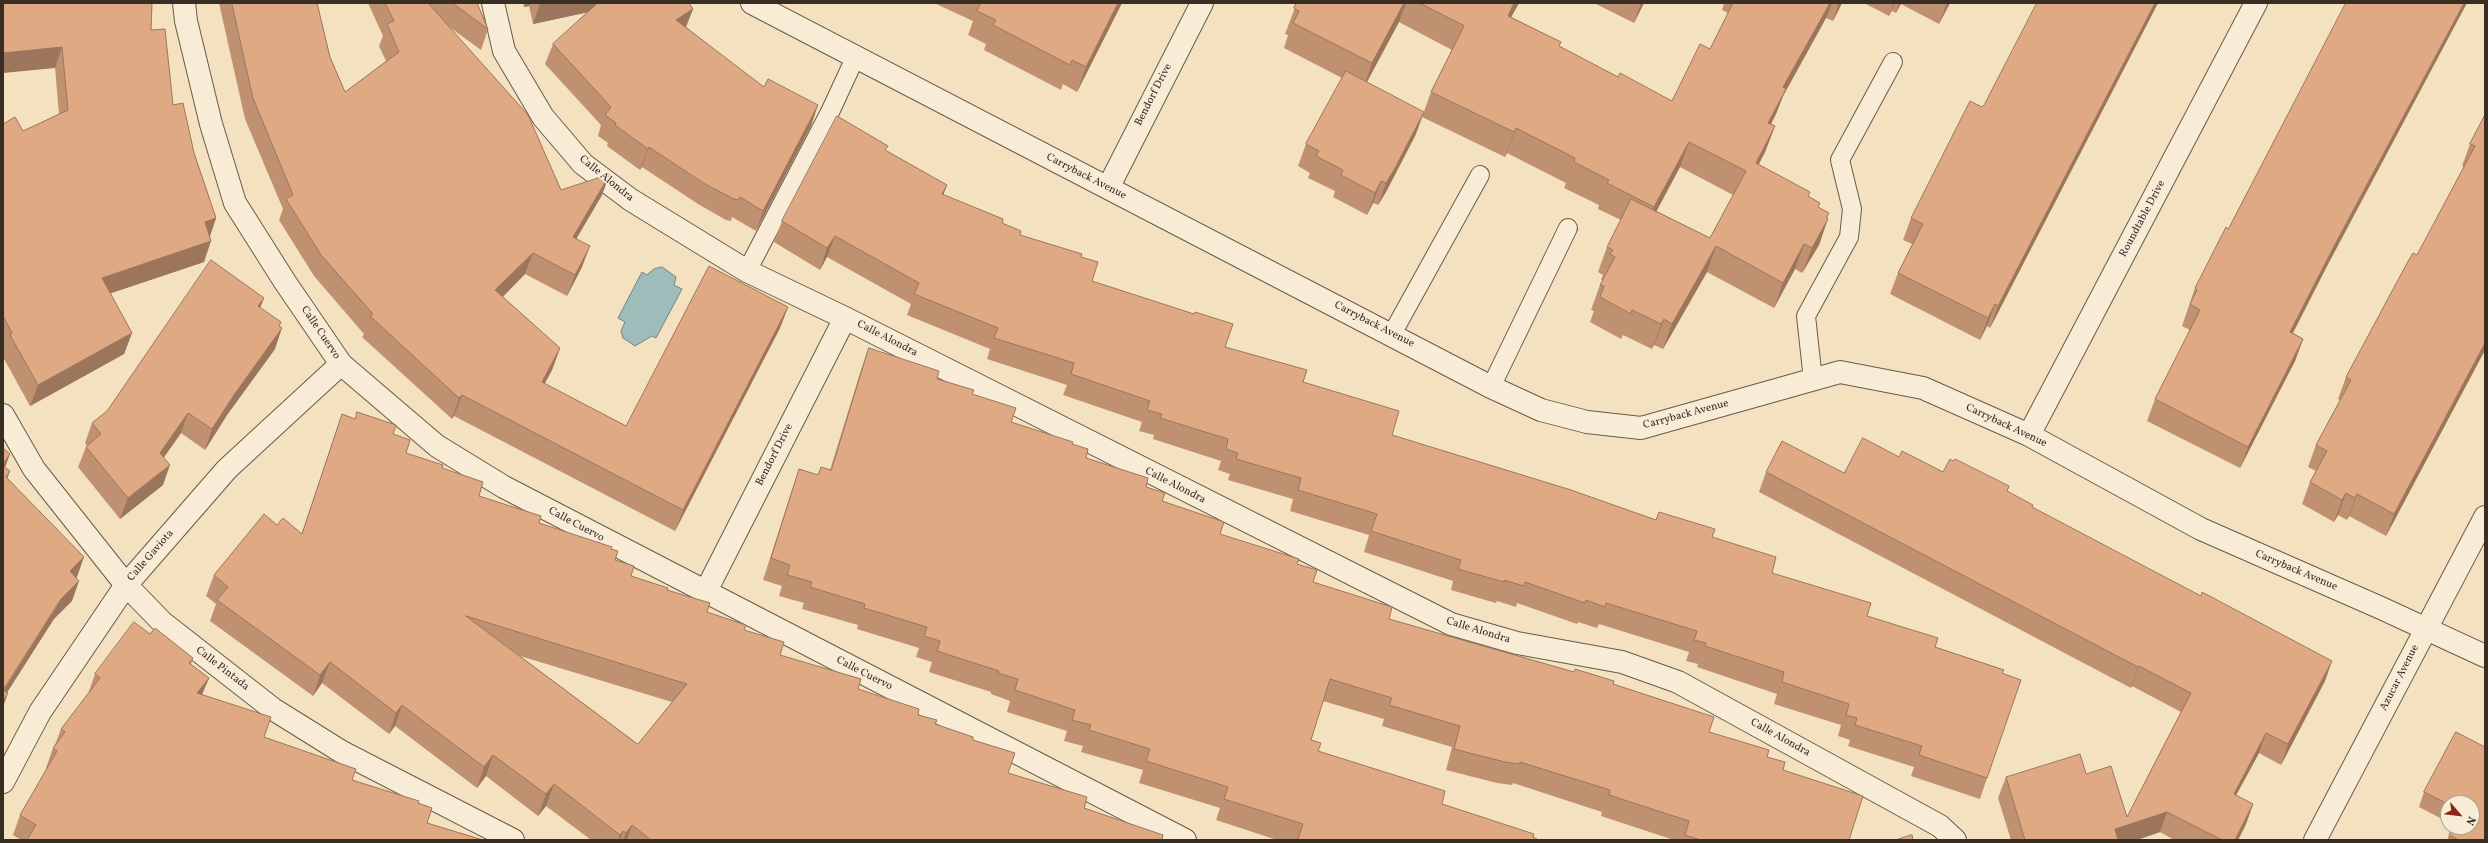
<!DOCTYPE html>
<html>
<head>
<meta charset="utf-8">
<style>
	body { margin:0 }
	#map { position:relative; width:2488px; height:843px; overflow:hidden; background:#f4e1c0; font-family:Vollkorn,serif }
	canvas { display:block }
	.frame { position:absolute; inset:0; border:4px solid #382e24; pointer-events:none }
	.north { position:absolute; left:2440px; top:795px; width:40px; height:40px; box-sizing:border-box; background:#f8ecd6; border:1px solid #aba08f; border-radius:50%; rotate:118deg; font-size:11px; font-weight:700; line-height:16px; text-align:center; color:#382e24 }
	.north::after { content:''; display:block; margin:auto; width:14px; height:18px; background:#8f2418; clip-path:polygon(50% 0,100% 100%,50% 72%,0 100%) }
</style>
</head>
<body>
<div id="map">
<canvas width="2488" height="843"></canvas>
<div class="frame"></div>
<div class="north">N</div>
</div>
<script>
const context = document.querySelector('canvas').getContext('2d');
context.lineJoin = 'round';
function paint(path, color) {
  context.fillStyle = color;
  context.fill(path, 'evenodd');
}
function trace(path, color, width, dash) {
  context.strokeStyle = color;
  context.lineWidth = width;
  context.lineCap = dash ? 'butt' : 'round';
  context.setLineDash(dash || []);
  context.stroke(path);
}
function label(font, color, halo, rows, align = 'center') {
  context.font = font + ' Vollkorn,serif';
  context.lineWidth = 3.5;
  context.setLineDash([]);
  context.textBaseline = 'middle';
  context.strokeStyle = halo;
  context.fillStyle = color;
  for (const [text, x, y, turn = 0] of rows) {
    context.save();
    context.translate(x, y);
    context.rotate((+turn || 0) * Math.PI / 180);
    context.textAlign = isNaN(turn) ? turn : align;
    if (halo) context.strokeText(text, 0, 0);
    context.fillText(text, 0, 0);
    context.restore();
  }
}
const water = new Path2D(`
	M662,267l14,10 -2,8 8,4 -26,49 -4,-2 -17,10 -12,-8 -2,-7 4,-9 -7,-4 24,-46 5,3 7,-6z`);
const lane = new Path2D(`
	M747,271l83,-159 25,-54
	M1392,334l88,-159
	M1813,380l-7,-64 43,-79 3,-28 -12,-49 53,-98
	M1491,387l77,-159`);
const street = new Path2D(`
	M184,3l2,18 25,103 24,79 50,79 56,82 96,82 67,41 681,353
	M493,3l11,48 39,66 40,47 48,36 116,71 98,47 606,306 66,19 105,19 56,20 262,144 15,14
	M752,3l739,384 50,23 46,12 54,6 199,-56 83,16 106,47 172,94 180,79 104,48
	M1108,188l94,-185
	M3,415l31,54 92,116 37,38 110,86 69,43 171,88
	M2029,435l227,-432
	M705,593l140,-275
	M3,782l37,-70 86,-127 101,-116 114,-105
	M2315,840l170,-323`);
const wall = new Path2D(`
	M3,3l148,27 22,75 21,48 22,65 -6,18 -6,26 -94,31 22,40 -8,21 -94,52 -27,-49v-233l20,7 36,-17 -4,-46z
	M219,3h98l13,54 15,35 41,-31 -7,-15 4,-10 -15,-33h109l11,26 -7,21 -33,-24 113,164 41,5 -26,44 6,28 -15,29 -42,-22 -22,23 57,51 -8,22 -8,14 82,42 162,-119 -8,21 -105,203 -221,-115 -2,3 -90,-82 2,-3 -50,-58 -35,-56 4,-11 -38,-90z
	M523,3h166l4,6 -7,18 125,99 -55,105 -24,-14 -1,4 -5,-1 -28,-16 -56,-37 -2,3 -33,-24 1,-3 -10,-7 3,-11 -56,-61 8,-20 35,-32 -55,12 -4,-18 -5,1z
	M934,3h188l-45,89 -14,-8 -2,6 -77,-40 2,-6 -18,-9 5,-14z
	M1291,3h228l-8,14 50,25 -2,4 59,31 54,24 38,-52 18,-36 -6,-3 2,-7h118l-9,18 -7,-3 -43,78 -7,18 -5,10 4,2 -10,26 -6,12 50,32 10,11 8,11 -8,27 -17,28 -7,-4 -21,39 -67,-36 -44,77 -9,-4 -2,4 -29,-14 -2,4 -31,-17 4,-11 -3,-1 9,-25 3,-5h-2l2,-5 -5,-3 9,-25 14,-27 -23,-11 1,-4 -35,-17 2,-5 -59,-30 -2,4 -83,-40 9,-25 21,-42 -53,-28 -32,60 49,52 -30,58 -8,13 -5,-2 -6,12 -34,-18 2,-6 -27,-13 2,-5 -12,-7 8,-22 36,-66 -58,-30 4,-13 -3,-1 11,-29zM1680,167l53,28 -23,43 -54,-27z
	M1594,3h50l-10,20z
	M1864,3h86l-11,21 -38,-20 -5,9 -4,-2 -3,5z
	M2158,3l-168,325 -3,-2 -7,14 -90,-46 8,-21 14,-29 -9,-4 8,-22 71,-111z
	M2485,115v235l-99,186 -37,-20 -2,4 -9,-5 -4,7 -32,-18 8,-22 6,-11 -8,-4 8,-22 24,-45 -2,-1 8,-22 71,-122 47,-88 -2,-1 8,-22z
	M886,151l61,34 -4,10 59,28 18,12 61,22 11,24 133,66 78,35 89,53 264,85 3,-8 53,25 60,36 163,74 67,26 -15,105 -7,21 -69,-23 3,-9 -66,-21 2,-6 -12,-4 3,-11 -67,-21 3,-10 -80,-27 1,-3 -12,-3 3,-9 -90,-28 -2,4 -19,-6 -1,2 -60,-21 -1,4 -19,-6 -1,2 -45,-13 2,-9 -89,-29 5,-17 -79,-24 3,-12 -65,-19 2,-6 -12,-4 3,-9 -68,-22 1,-4 -15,-4 3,-9 -79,-27 4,-10 -80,-26 3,-10 -83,-34 4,-11 -84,-47 -7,13 -46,-28 8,-21z
	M2325,270l-32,63 10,6 -8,22 -55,107 -93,-47 8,-22 35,-69 -8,-4 13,-38z
	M264,298l-4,10 20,19 -5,22 -48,66 -22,35 -24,-17 -17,24 -1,28 -43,34 -42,-52 8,-20 1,-1 -2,-3 7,-20z
	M869,348l103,46 39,28 61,22 14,14 60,29 16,14 58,33 77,30 16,18 76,37 224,65 96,48 58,25 16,13 66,70h-175l-73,-24 1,-4 -89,-29 -1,2 -15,-2 -51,-13 6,-23 -70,-21 2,-7 -61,-18 -12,39 7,11 124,53 91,33 4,3h-260l-61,-20 4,-12 -81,-25 4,-13 -62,-18 2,-6 -19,-5 3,-10 -60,-19 3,-11 -19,-7v-2l-62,-20 3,-10 -16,-5 3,-9 -62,-19 1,-4 -56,-16 2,-6 -25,-7 3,-10 -19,-6 29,-90 7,-21 19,6 3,-8 9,3 31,-100z
	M342,414l51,20 13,19 36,15 37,28 60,27 72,26 4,11 16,16 36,14 40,22 37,18 36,25 78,34 60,26 17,9 38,16 35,33 76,35 78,32h-571l-45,-34 -8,10 -52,-40 -9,12 -82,-62 -6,8 -67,-51 -9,13 -103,-75 6,-17 -10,-8 8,-21 63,-50 25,8zM520,656l152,46 -34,42z
	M1899,457l44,15 66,14 -2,6 25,16 293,173 -44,84 -22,-12 -23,42 17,9 -7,20 -8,16h-64l-14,-8 -23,8h-126l-13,-42 8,-21 80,-3 41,43 54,-105 -49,-26 -1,2 -372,-196 7,-20 78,1z
	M150,634l43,24 -2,6 18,14 -7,16 62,43 88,43 66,23 9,20 56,17h-462l-8,-5 7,-20 27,-46 -1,-1 7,-20 2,-3 6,-16 27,-35 7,-20z
	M2456,732l29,108h-38l2,-5 23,-32h-24v19l-29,-15 5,-15z`);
const shadedWall = new Path2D(`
	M526,3h4l-1,3 -5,1z
	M540,3h69l-1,5 -75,16z
	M1118,3h4l-45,89 9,-25z
	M1404,3h2l-7,19 -36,67 9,-26z
	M1514,3h5l-21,38 10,-25z
	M1641,3h3l-10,20z
	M1830,3h2l-6,15 -43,78 -7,18 -18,34 10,-25 15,-36z
	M1839,3h3l-9,18z
	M1894,3h1l-6,13z
	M1899,3h2l-5,10z
	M1947,3h3l-11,21z
	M2155,3h3l-168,325 8,-22z
	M2464,3h3l-142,267 -43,84 8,-22 43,-84z
	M693,9l-8,20 -9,-9z
	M62,47l-7,21 -52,5v-20z
	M818,105l-7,21 -55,105 7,-20z
	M1424,112l-8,22 -30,58 -8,13 8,-22z
	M1775,126l-10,26 -19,36 10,-25z
	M1516,128l-9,25 -2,4 9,-25z
	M1689,142l-9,25 -35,66 9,-26z
	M649,147l-7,20 -2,3 8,-21z
	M610,174l-8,21 -37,63 8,-21z
	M1381,181l-8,22 -6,12 8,-22z
	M947,185l-8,21 3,-12z
	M1829,213l-5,14 4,-8 -9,26 -17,28 10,-25z
	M216,218l-7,21 -4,-17z
	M835,236l-8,21 -7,13 7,-22z
	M211,241l-7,21 -110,37 8,-21z
	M1804,244l-9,25 -21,39 9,-25z
	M590,246l-8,21 -15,29 8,-21z
	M1716,246l-9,26 -44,77 9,-25z
	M533,253l-8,21 -37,37 7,-21z
	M264,298l-8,20 2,-12z
	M1995,304l-8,22 -7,14 8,-22z
	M788,307l-8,21 -105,203 8,-21z
	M1664,319l-10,26 -2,4 9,-25z
	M281,322l-5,15 6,-9 -7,21 -48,66 -22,35 7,-21z
	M132,333l-8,21 -94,52 8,-21z
	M2303,339l-8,22 -55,107 8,-21z
	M2485,343v7l-99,186 8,-22z
	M560,348l-8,22 -18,34 8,-22z
	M462,395l-8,21 -2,3 7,-21z
	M188,413l-7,20 -28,40 7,-20z
	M10,454l-7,19v1v-10z
	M170,465l-7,20 -43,34 8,-21z
	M10,471l-7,19 3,-13z
	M2346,493l-8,22 -4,7 8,-22z
	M2357,494l-8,22 -2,4 8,-22z
	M84,557l-7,20 -15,14 8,-20z
	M79,581l-7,20 -18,18 -51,80v-8l58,-92z
	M2332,661l-7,20 -44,84 7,-21z
	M330,662l-8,21 -9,13 7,-21z
	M2139,666l-7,20 -1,2 7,-21z
	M209,678l-8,19 -4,-4z
	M8,693l-5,14v-6z
	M402,705l-7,21 -6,8 7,-21z
	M2266,733l-7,20 -33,61 8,-20z
	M493,755l-7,21 -9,12 7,-21z
	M554,784l-8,22 -8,10 8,-22z
	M2253,804l-7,20 -8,16h-3z
	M2167,812l-7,20 -23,8h-26l4,-11z
	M632,825l-5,15h-4l3,-7z
	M623,831l-3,9h-2l2,-5z`);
const building = new Path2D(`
	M3,3h149l-1,27 14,-1 8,76 10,-2 11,50 22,65 -11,4 6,19 -109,37 30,55 -94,52 -28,-50 2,-2 -9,-17v-192l12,-7 8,14 45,-21 -6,-63 -59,6z
	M232,3h85l13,54 15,35 54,-40 -12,-28 7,-3 -9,-18h43l100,112 33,75 49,-16 -37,63 17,9 -15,29 -42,-22 -38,37 65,58 -18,34 84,44 83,-160 79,41 -105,203 -221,-115 -3,3 -89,-82 3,-2 -52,-59 -35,-56 7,-4 -40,-97z
	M453,3h24l11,26z
	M598,3h91l4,6 -17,11 88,67 4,-8 50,26 -55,106 -23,-14 -2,3 -4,-1 -29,-15 -56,-37 -1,2 -33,-24 1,-2 -11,-8 6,-8 -58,-63z
	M981,3h137l-32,64 -14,-7 -2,5 -77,-40 3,-5 -19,-9z
	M1297,3h107l-32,60 -79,-40 6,-12 -5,-3z
	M1420,3h94l-6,13 53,26 -2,4 59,31 2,-4 52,28 28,-57 10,5 23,-46h97l-47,84 3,2 -18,34 7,3 -19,37 54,29 -2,4 12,7 -2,4 11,6 -3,5 2,1 -16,29 -8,-4 -21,39 -67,-37 -44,78 -8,-5 -3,5 -29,-14 -1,4 -31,-17 4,-11 -4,-1 15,-28 -5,-3 3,-4 -6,-3 24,-48 79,39 36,-67 -57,-29 -35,65 -47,-24 2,-3 -35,-18 1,-4 -59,-30 -2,4 -83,-40 33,-66z
	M2037,3h118l-157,303 -3,-2 -7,14 -90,-45 25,-49 -12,-6 59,-117 12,6 2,-2z
	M2346,3h118l-131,245 -43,84 13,7 -55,108 -93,-48 45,-89 -10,-6 7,-14 -2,-2 31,-61 2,2z
	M1346,71l78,41 -30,58 -8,13 -5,-2 -6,12 -34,-18 2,-5 -27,-14 3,-5 -13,-7z
	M2485,115v228l-91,171 -37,-20 -2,4 -9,-5 -4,7 -32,-18 17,-31 -11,-6 35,-65 -5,-3 60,-112 7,-12 4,2 58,-109 -5,-2z
	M837,116l51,30 -3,4 62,35 -5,9 61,25 -1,4 19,8 -1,4 62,19 -1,3 17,5 -6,19 102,33 1,-2 38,12 -8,23 82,23 -4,12 96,29 -7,24 179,55 85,30 3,-8 56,17 -3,8 64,20 -4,16 99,30 -4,13 71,22 -3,9 69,23 -2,3 19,7 -34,98 -68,-23 3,-9 -67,-21 2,-7 -11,-3 3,-11 -67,-22 2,-10 -79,-26 1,-3 -12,-3 3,-9 -91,-28 -1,4 -19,-7 -1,3 -60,-21 -1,4 -20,-6v2l-46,-13 3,-9 -90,-29 6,-17 -79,-24 3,-12 -65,-19 2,-6 -12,-4 2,-10 -68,-21 2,-4 -15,-4 3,-9 -79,-27 3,-11 -80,-25 4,-10 -84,-34 5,-11 -84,-47 -8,12 -45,-27z
	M211,260l53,38 -6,8 23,16 -2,4 3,2 -48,67 -22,34 -24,-16 -28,40 10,12 -42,33 -42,-51 15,-13 -9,-11 15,-12z
	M869,348l70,23 -2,8 37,11 -2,4 44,14 -5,14 62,20 -1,2 16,5 -2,9 62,20 -2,9 19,6 -3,8 62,21 -4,12 79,25 -2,5 20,6 -4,12 79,25 -3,12 185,53 1,-3 39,12 -1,3 101,33 -5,15 60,18 -2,7 18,5 -2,8 80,26 -14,44h-148l-16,-5 4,-14 -80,-26 1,-5 -90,-28v2l-15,-2 -51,-13 6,-23 -71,-21 3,-7 -62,-19 -19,61 10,3 -3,8 127,40 -3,13 92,30 -1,3 4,2v1h-235l-4,-1 5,-15 -79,-25 4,-12 -82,-26 4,-12 -61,-19 2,-5 -19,-5 3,-10 -60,-20 3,-11 -20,-6 1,-2 -62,-20 3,-10 -16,-5 3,-9 -63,-19 1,-4 -55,-17 2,-5 -25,-7 3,-10 -19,-7 28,-89 19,6 3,-8 10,3z
	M357,412l39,13 -3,9 17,6 -4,13 37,12 -1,3 41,14 -4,14 62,20 -2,7 73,24 -1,2 7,2 -3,9 19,6 -3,10 37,12 -1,2 43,13 -3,9 39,13 -2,5 40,12 -4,13 81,24 -3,10 61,20 -1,6 19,5 -2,4 38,13v3l42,13 -7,20 79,24 -3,11 79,27 -1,5h-511l-19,-15 -6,8 -3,-2 -3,4 -66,-51 -8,10 -53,-39 -9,12 -82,-62 -6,8 -66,-51 -10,13 -103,-75 11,-13 -14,-12 50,-61 13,11 6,-7 19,16 40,-120 13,5zM466,616l221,68 -49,60z
	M1863,438l36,19 3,-6 41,21 7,-13 3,2 2,-2 54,27 -2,5 26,14 -1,2 169,89 1,-4 130,69 -44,83 -22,-11 -32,61 19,10 -18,36h-13l-55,-28 -52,17 3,11h-93l-19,-63 74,-23 6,20 25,-8 16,51 64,-124 -52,-27 -1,1 -372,-195 16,-31 62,32z
	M3,448l7,6 -7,10z
	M3,466l7,5 -4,6 78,80 -14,14 9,10 -18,18 -58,91 5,3 -5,8z
	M134,622l16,12 5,-6 38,30 -4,5 20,15 -12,15 74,24 -7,20 92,32 -4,11 67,21 -1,2 14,5 -5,15 56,17h-456l9,-15 -16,-10 37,-64 -4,-3 12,-16 -4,-3 39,-51 -5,-4z
	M2456,732l29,15v93h-26l-10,-5 4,-8h19v-24h-24v1l-24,-12z
	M1912,835l1,5h-17z`);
const streetNames = [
	["Bendorf Drive",1154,95,-63],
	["Carryback Avenue",1086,177,27],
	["Calle Alondra",606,179,39],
	["Roundtable Drive",2143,219,-62],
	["Carryback Avenue",1374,325,27],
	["Calle Cuervo",320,333,56],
	["Calle Alondra",887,339,27],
	["Carryback Avenue",1686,415,-15],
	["Carryback Avenue",2006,426,25],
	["Bendorf Drive",775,455,-63],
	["Calle Alondra",1175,486,27],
	["Calle Cuervo",576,525,28],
	["Calle Gaviota",151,556,-49],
	["Carryback Avenue",2296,571,23],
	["Calle Alondra",1478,631,17],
	["Calle Pintada",222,669,38],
	["Calle Cuervo",864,674,27],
	["Azucar Avenue",2400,678,-63],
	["Calle Alondra",1780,738,29]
];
paint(water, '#9ebcba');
trace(water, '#75837e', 1);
trace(lane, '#675b4b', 20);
trace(street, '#675b4b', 24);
trace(lane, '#f8ecd6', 18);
trace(street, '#f8ecd6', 22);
paint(wall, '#c09171');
paint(shadedWall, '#9c765c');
paint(building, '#dfa983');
trace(building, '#9c765c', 1);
label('11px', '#382e24', '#f8ecd6', streetNames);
</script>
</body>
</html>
